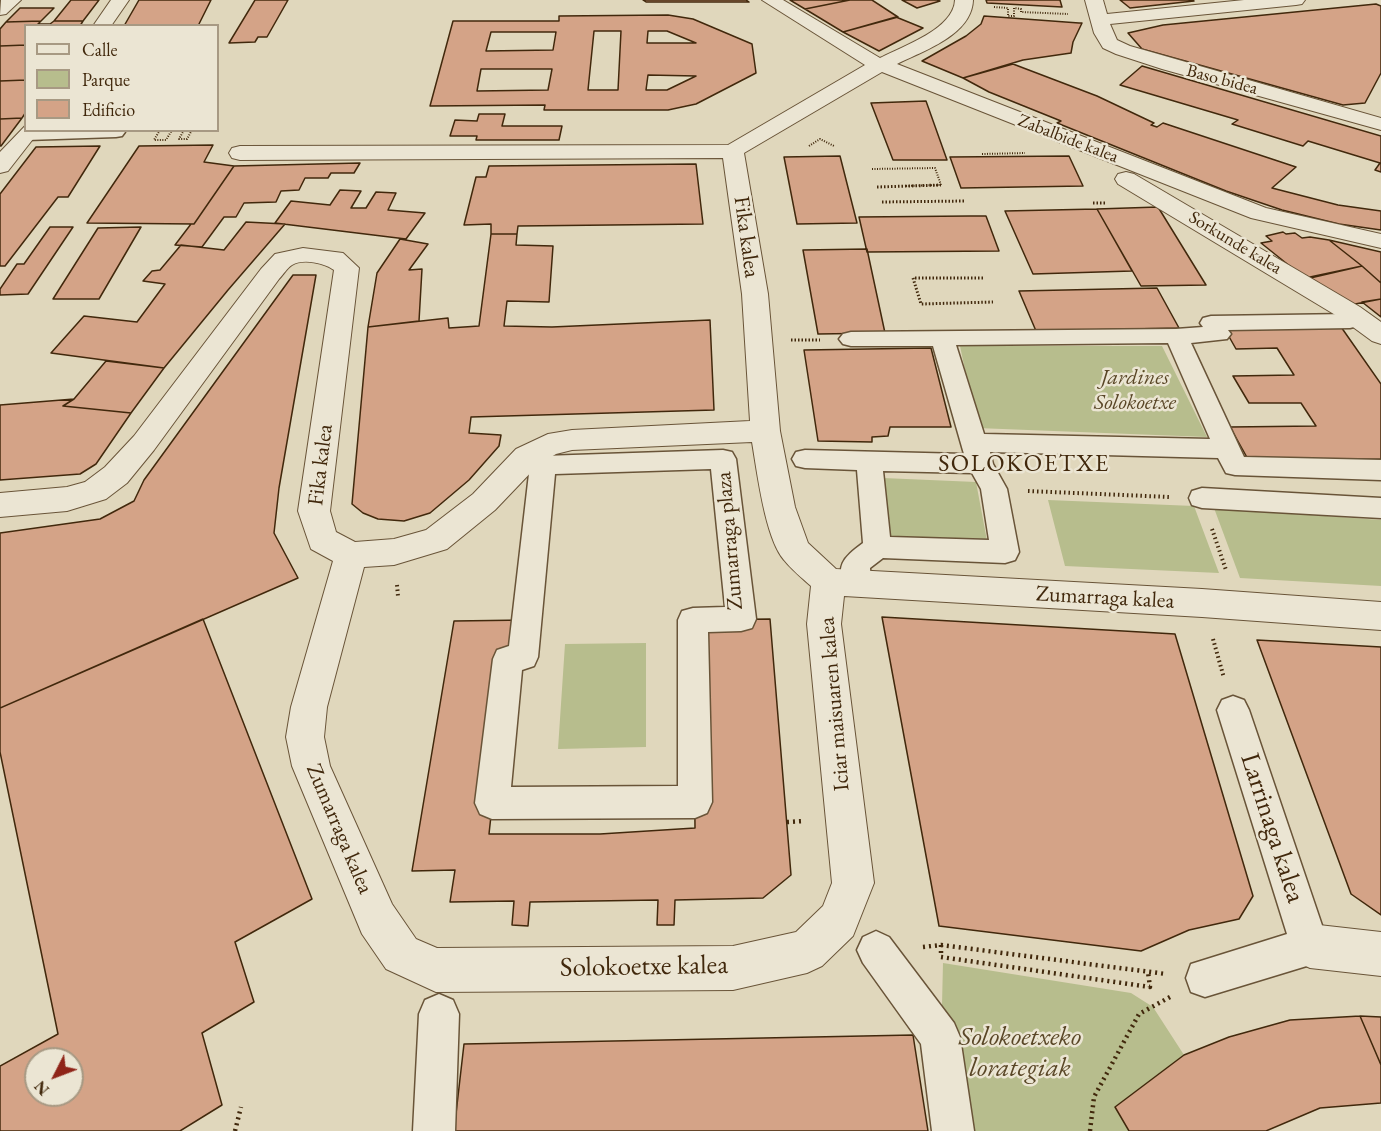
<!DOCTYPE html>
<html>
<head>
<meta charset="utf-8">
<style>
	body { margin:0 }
	#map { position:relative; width:1381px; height:1131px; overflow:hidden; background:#e0d7bc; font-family:"EB Garamond",serif }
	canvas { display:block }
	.legend { position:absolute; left:24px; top:24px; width:195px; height:108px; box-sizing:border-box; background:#ebe5d3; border:2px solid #a79983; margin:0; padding:8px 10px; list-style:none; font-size:18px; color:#41280c }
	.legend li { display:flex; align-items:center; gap:12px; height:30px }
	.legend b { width:30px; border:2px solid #a79983 }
	.north { position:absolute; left:24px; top:1047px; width:60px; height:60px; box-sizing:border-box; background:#ebe5d3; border:2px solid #a79983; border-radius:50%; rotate:228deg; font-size:16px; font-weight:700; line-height:24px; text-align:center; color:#41280c }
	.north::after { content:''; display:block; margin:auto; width:21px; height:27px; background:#8f2418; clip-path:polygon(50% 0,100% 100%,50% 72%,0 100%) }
</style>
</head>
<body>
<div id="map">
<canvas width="1381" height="1131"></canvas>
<ul class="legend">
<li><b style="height:8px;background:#ebe5d3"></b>Calle</li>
<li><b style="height:16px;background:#b7bd8d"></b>Parque</li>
<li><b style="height:16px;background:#d4a387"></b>Edificio</li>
</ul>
<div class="north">N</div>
</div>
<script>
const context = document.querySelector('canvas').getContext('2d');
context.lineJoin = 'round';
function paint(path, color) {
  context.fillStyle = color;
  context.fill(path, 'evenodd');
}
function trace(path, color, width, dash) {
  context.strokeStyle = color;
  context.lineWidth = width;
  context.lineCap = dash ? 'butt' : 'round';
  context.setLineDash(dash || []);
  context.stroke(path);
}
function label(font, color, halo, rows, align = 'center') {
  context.font = font + ' "EB Garamond",serif';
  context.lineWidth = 5;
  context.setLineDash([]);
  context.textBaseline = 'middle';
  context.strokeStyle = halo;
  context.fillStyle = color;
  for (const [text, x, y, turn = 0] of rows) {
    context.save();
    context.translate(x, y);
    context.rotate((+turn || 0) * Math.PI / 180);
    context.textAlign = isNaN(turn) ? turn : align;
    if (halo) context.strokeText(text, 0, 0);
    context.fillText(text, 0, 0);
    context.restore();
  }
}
const green = new Path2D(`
	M960,346h202l45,91 -230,-9z
	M883,478l93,4 12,64 -99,-5z
	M1048,500l146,6 25,67 -154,-7z
	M1214,508l167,12v66l-141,-8z
	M646,643v104l-88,2 7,-105z
	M943,963l188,30 22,14 31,48 -69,52 14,24h-190z`);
const building = new Path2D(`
	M71,0h28l-16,21h-29z
	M139,0h72l-13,26h-74z
	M255,0h33l-21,37h-9l-3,5 -26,1z
	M643,0h103l3,2h-103z
	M790,0h60l-45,9z
	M850,0h22l26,17 -55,15 -38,-23z
	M902,0h35l3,1 -23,7z
	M986,0h74l2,7 -75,-4z
	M1120,0h73l1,1 -64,7z
	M1376,4l5,2v67l-16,30 -22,2 -201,-56 -14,-16 35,-8z
	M20,8h34l-13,13 -35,1z
	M668,15l25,4 59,25 4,29 -60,31 -28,6h-124l1,-5 -115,1 23,-85h106v-5zM594,31h27l-3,59h-30zM648,31h19l29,12h-49zM491,32h65l-3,18 -67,1zM481,69h71l-4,21 -71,1zM648,75l48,1 -29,14h-21z
	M984,16l95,7h3l-9,19 -2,11 -48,7 -60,18 -41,-17 44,-25 15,-12z
	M896,17l27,11 -44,23 -36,-19z
	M41,21l-3,3h12l4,-3h29l-3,5h-54v19l-26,1v-17l6,-7z
	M26,45v35l-26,1v-35z
	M1013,64l84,32 57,27 -3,2 6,2 6,-4 133,44 -24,21 66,17 43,6v19l-42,-6 -57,-14 -56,-19 -169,-68 4,-2 -72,-29 -26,-14z
	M1142,66l239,70v36l-6,-2 5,-7 -72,-22 -5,5 -71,-22 6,-4 -118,-35z
	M26,80v32l-4,6 -22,1v-38z
	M926,101l21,59h-54l-22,-57z
	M479,114h26l-3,12h60l-3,14h-83l1,-4h-27l5,-16 22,1z
	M22,118l-21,28h-1v-27z
	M213,145l-9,17 30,4 -40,58 -107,-1 52,-77z
	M100,146l-32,51h-10l-53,69h-5v-72l36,-47z
	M840,156l17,67 -60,1 -13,-67z
	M1069,156l14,30 -122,2 -11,-31z
	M360,163l-6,10h-23l-3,5h-23l-6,12 -18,1 -5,11 -32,1 -8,14h-12l-22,30 -27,-2 16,-21h3l40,-58z
	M696,164l7,60 -185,2 -1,8h-26v-10l-27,1 12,-48h10l3,-11z
	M340,190l21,1 -10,17h15l10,-16 20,1 -8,17 37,3 -19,26 -131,-16 16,-22 39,4z
	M1158,207l48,78 -65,1 -44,-77z
	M1097,209l35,62 -99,3 -28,-63z
	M970,216h16l13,35 -132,1 -8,-35z
	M246,222l39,2 -57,66 -64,78 -113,-15 33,-37 53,6 28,-38 -22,-3 9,-10 8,-1 21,-25 43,5z
	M50,227h23l-45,67 -28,1v-6l17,-25h7z
	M141,227l-42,72h-46l45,-71z
	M1283,232l3,2 9,-1 7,5 8,-1 19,3 33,26 -56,13 -45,-36 11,-2 -6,-5z
	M491,234h26l-1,11 37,1 -4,56 -42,-1 -3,25 48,1 158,-7 4,90 -243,7 -2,16 32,2 -2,11 -30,34 -39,33 -26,8 -26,-2 -15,-6 -11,-9 16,-177 80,-9 1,10 30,-2z
	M400,239l28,5 -19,26 13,-1 -3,52 -51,6 9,-54z
	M1329,240l52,12v31l-19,-17z
	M867,249l18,84 -67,1 -15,-84z
	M1362,266l19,17v16l-31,6 -13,-5 -27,-23z
	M293,275h23l-37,213 -5,45 24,45 -298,130v-175l100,-14 34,-18 10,-21z
	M1157,288l22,40 -143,3 -17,-40z
	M1381,299v18l-19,-15z
	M1339,324l42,60v75l-132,2 -19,-34 86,-1 -15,-23h-52l-16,-27 61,-1 -17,-27 -41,1 -13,-23z
	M931,348l20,79h-61l-2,9 -16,1v5l-54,-1 -14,-91z
	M106,361l58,7 -33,45 -68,-7 11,-7z
	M74,399l-11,7 68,7 -35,51 -16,10 -80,6v-75z
	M882,617l293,17 78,262 -14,23 -50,11 -48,21 -202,-25z
	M203,619l109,280 -77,43 19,60 -52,31 20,72 -42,26h-180v-65l58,-32 -58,-282v-44zM36,1059h36v36h-36z
	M770,619l21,256 -28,23 -88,2 -1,25h-17l1,-25 -128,2 -2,24 -16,-1 2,-24 -64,1 5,-32 -43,1 42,-250 73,-1 -19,39 -19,175h111l95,-6 -2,-208z
	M1257,640l124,7v268l-30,-21z
	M1360,1016l21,49v38l-61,5 -54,23h-137l-14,-24 69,-52 45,-18 61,-17z
	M1360,1016l21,1v48z
	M913,1035l15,96h-474l10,-87z`);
const pathFar3 = new Path2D(`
	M994,7l14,1v8h6v-8l7,1v3l47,2
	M160,130l-6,10h12l6,-10
	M184,130l-5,9h8l5,-9
	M809,146l11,-7 14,7
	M982,154l43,-1
	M872,169l63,-1 6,17 -36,1`);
const pathFar2 = new Path2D(`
	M877,187l64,-2
	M882,202l84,-1
	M1093,203h14
	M983,278h-70l8,26 72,-2
	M791,340h29`);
const pathFar1 = new Path2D(`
	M1028,491l142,6
	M1212,529l14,41
	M397,585l1,11
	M1213,639l11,39`);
const path = new Path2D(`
	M787,822l17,-1
	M941,945v12l209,30 -2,-15
	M923,947l18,-2 225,29
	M235,1131l6,-24
	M1090,1131l4,-34 45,-83 31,-17`);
const pedestrian = new Path2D(`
	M26,130h98l1,2 -3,4 -6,1 -89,3 -6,-1 -3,-4z
	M1350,314l8,2 3,5 -3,5 -8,2 -122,2 3,4 -4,5 -36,4 53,114 137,3v20l-146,-5 -9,-2 -8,-15 -228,-6 3,12 14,25 12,63 -4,8 -10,3 -122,-5 -13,10 1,15 -4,8 -10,4 -10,-4c-13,-25 -4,-33 16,-48l-6,-73 -52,-2 -9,-2 -4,-7 4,-7 9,-2 159,4 -31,-108h-82l-8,-2 -4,-5 4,-5 8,-2 325,-3 27,-2 -3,-4 3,-5 8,-2zM1168,343l42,96 -226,-5 -28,-89zM883,471l89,2 9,16 8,51 -99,-3z
	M723,450l9,2 4,7 20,160 -4,9 -11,3 -33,1 4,170 -5,11 -12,5 -203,1 -12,-5 -5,-11 18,-144 4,-9 12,-4 21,-181 4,-7 9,-2zM711,469l14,138 -32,1 -11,3 -4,9v166l-167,1 11,-117 12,-4 4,-9 17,-183z
	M1202,488l179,10v20l-179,-10 -10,-3 -3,-7 3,-7z
	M1233,696l11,4 5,10 80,236 -6,13 -13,6 -105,32 -14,-5 -5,-14 5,-14 96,-30 -70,-224 5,-10z
	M876,931l13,6 65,86 6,14 14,94h-42l-11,-87 -58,-81 -6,-13 6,-13z
	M439,994l14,6 6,14 -4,117h-42l6,-117 6,-14z`);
const minor = new Path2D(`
	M1,0h20l-15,14 -6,1z
	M111,0h18l-18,26h-18z
	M762,0h21l97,58c23,-12 74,-29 75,-58h18c-1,35 -50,51 -76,64l369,144 115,26v14l-130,-30 -369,-146 -138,81 24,141 12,137 15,76 13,36 28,26 366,20 179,13v28l-179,-13 -358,-21 -3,28 33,259 -21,53 -31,30 -15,7 -74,17 -297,2 -50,-23 -24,-35 -70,-168 -6,-29 5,-30 42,-146 -22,-12 -13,-38 36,-241c-9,-7 -31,-12 -42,-5 -5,3 -9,10 -13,14l-125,171 -27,33 -21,16 -39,12 -67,6v-24l67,-6 18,-5 20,-15 29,-31 127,-167 14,-15 28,-6 40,5 16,15 -29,243 6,21 19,10 39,-3 32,-9 47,-36 43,-45 32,-15 24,-4 178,-9 -8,-127 -19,-136 -483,2 -8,-2 -3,-5 3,-5 8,-2 488,-1 137,-80zM752,442c5,29 13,96 32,118 7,9 18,18 27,26l-4,38 25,259 -9,23 -27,26 -63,14 -296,2 -21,-9 -24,-35 -62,-138 -6,-29 3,-30 37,-140 30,-2 53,-16 48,-39 43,-45 18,-11 16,-4z
	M1085,0h18l4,14 137,-14h61l-3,4 -6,1 -186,19 7,16 13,6 251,72v12l-219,-61 -46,-15 -13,-6 -9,-15z
	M26,125v5h14l-32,41 -8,2v-21z
	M1126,172l8,2 226,133 21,15v22l-9,-3 -30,-22 -224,-135 -3,-5 3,-5z
	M1310,924l71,8v44l-71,-8 -15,-7 -7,-15 7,-15z`);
const farStreetnames = [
	["Baso bidea",1222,80,15],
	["Zabalbide kalea",1068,139,21],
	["Sorkunde kalea",1235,243,31]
];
const streetNames = [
	["Fika kalea",746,237,82],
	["Fika kalea",321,465,-83],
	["Zumarraga plaza",730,541,-95],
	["Zumarraga kalea",1105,598,3],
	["Iciar maisuaren kalea",835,704,-95],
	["Zumarraga kalea",339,829,67]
];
const parkNames = [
	["Jardines",1135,378],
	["Solokoetxe",1135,403]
];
const neighbourhoodNames = [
	["SOLOKOETXE",1024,464]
];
const nearStreetnames = [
	["Larrinaga kalea",1272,828,72],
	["Solokoetxe kalea",644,967,-1]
];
const nearParknames = [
	["Solokoetxeko",1020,1038],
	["lorategiak",1020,1069]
];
paint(green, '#b7bd8d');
paint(building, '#d4a387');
trace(building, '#41280c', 1.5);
trace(pedestrian, '#695438', 3);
trace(minor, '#695438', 2);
trace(pathFar3, '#41280c', 2, [1, 1.5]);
trace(pathFar2, '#41280c', 3, [1.5, 2]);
trace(pathFar1, '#41280c', 4, [1.5, 3]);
trace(path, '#41280c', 4.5, [2, 4]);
paint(pedestrian, '#ebe5d3');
paint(minor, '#ebe5d3');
label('18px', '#41280c', '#ebe5d3', farStreetnames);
label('22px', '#41280c', '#ebe5d3', streetNames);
label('italic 22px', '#594626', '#ebe5d3', parkNames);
context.letterSpacing = '1.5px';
label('24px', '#41280c', '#ebe5d3', neighbourhoodNames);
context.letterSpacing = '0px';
label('27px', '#41280c', '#ebe5d3', nearStreetnames);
label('italic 27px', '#594626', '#ebe5d3', nearParknames);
</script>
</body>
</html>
